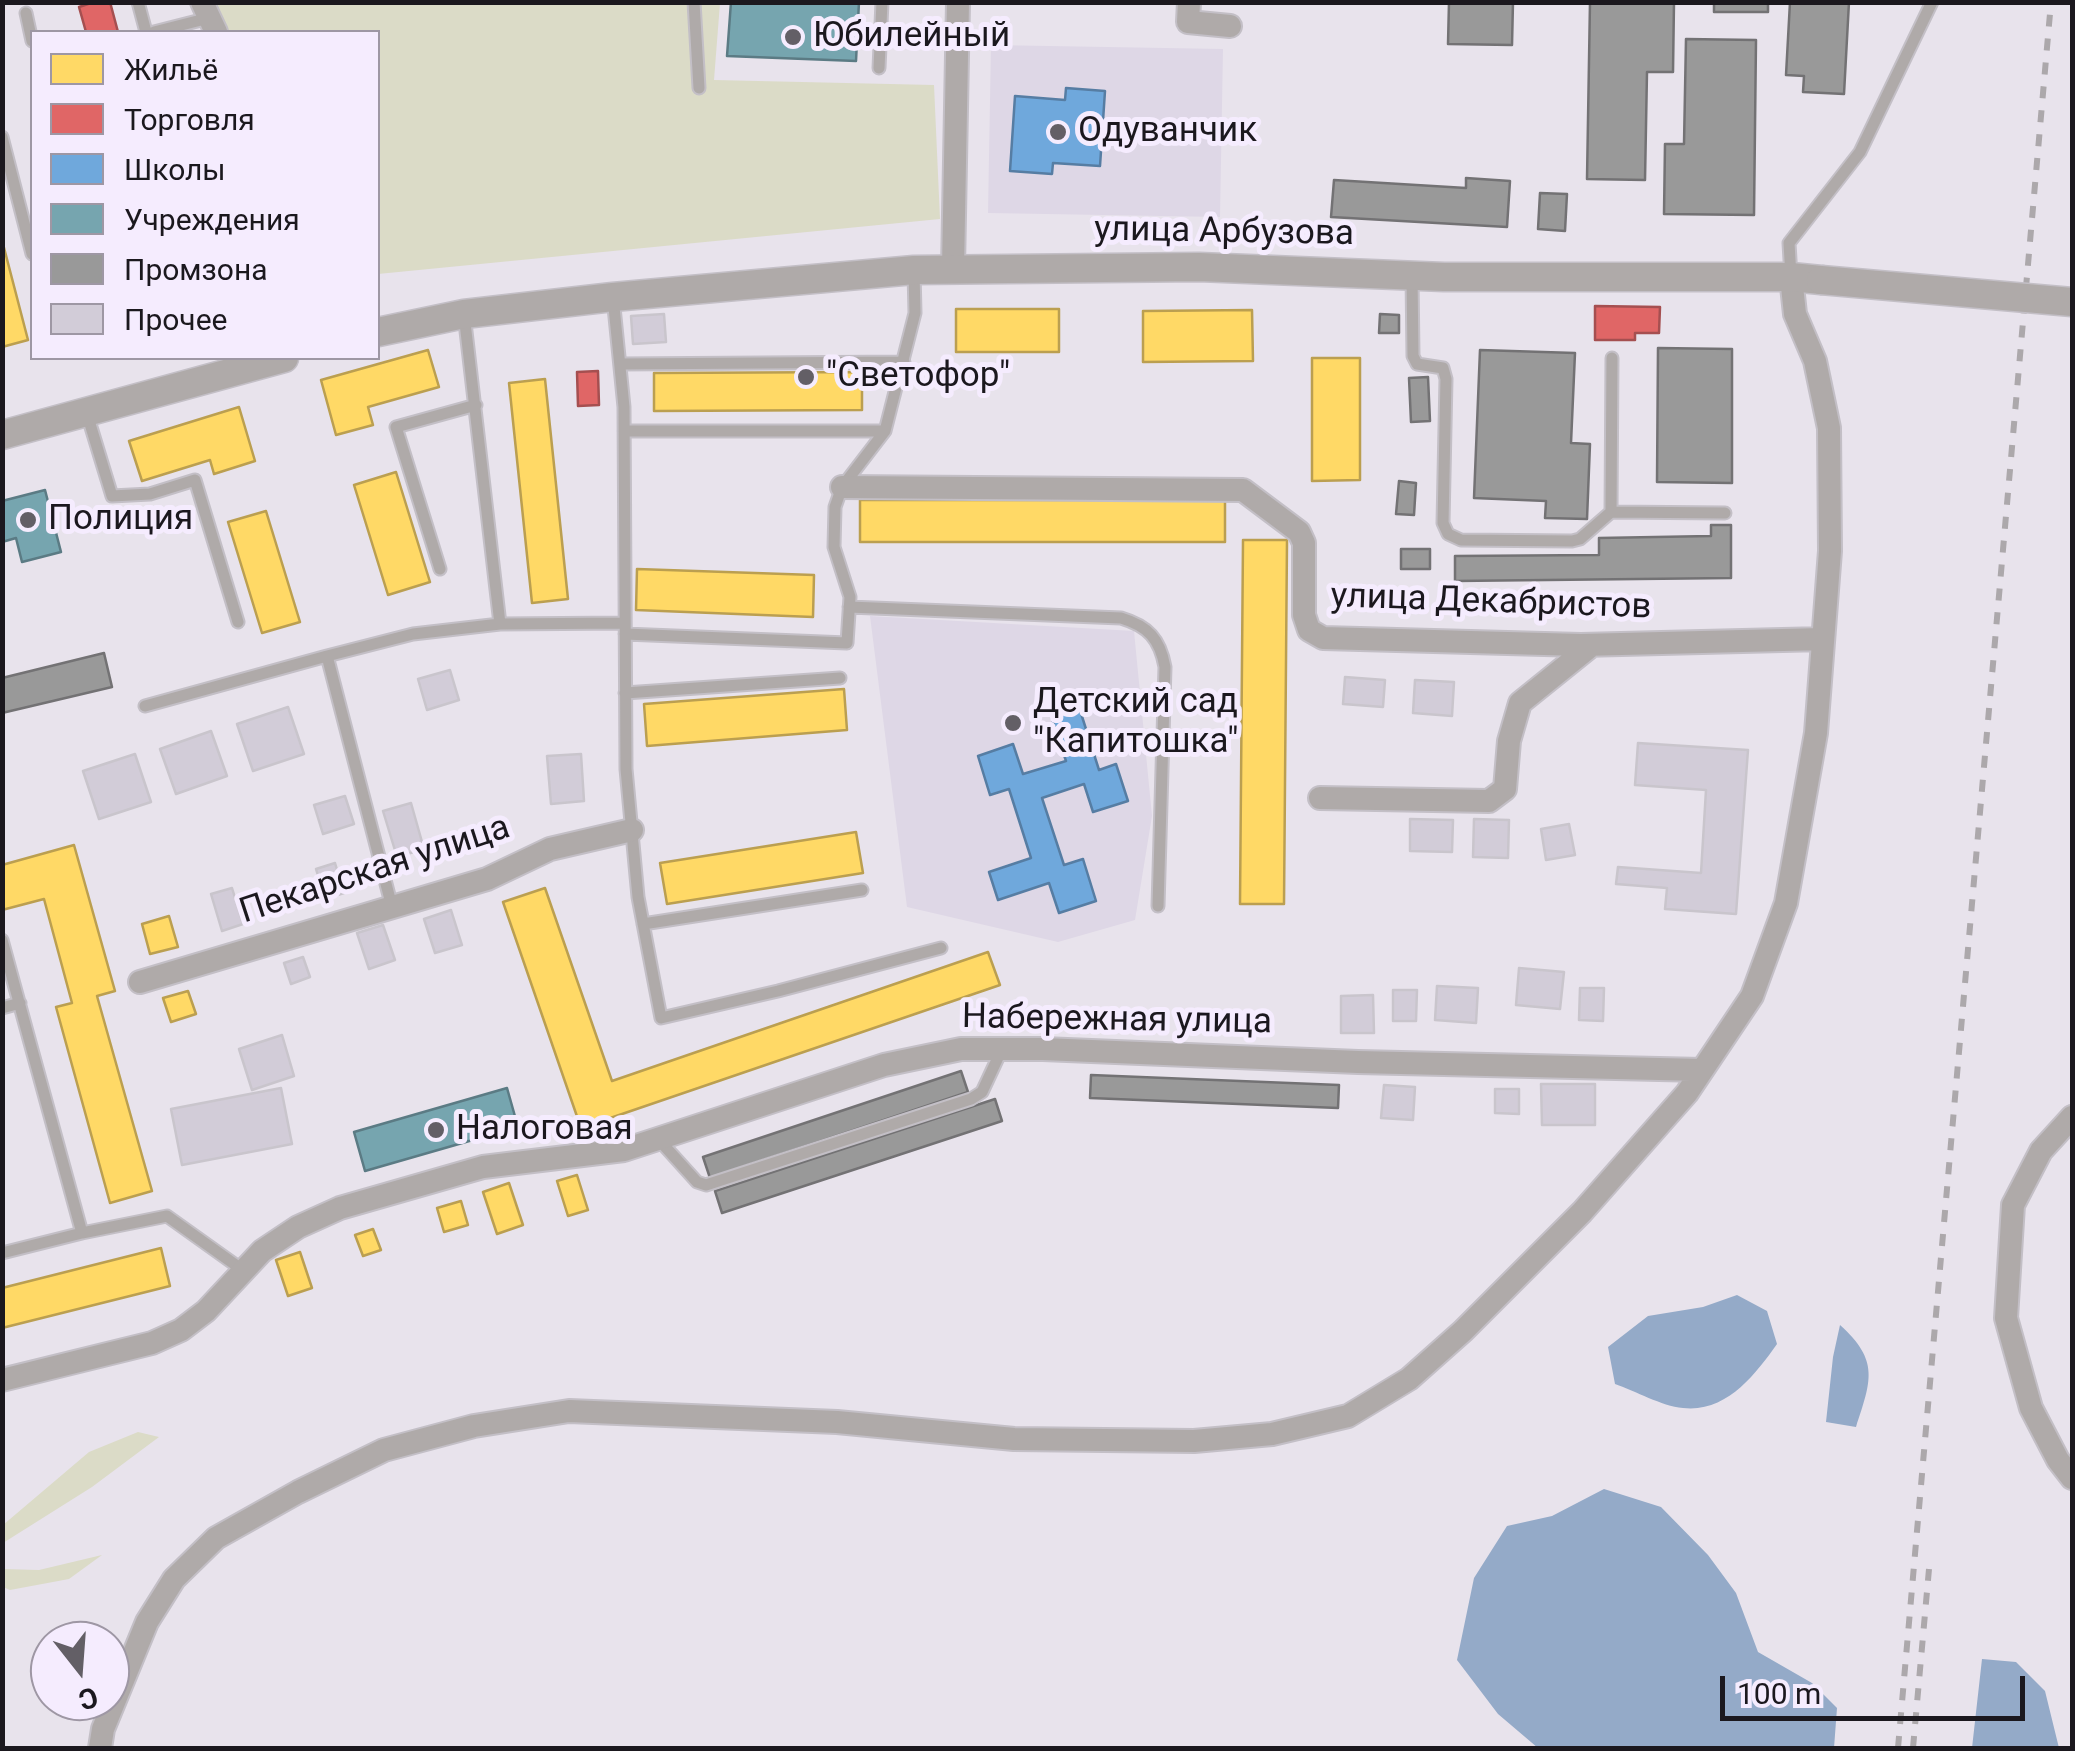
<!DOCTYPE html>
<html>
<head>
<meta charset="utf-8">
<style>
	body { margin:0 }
	#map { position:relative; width:2075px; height:1751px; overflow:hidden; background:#e8e3ec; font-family:Roboto,sans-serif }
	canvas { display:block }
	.frame { position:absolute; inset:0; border:5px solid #1b181e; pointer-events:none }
	.legend { position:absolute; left:30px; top:30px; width:350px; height:330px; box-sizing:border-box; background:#f5ecfe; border:2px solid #9e97a4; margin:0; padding:12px 18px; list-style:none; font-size:30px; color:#1b181e }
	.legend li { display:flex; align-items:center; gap:20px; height:50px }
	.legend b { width:50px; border:2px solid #9e97a4 }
	.north { position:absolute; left:30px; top:1621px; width:100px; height:100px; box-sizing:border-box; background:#f5ecfe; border:2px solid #9e97a4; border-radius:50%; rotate:163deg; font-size:28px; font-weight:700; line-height:40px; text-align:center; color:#1b181e }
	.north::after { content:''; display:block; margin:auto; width:35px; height:45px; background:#635f66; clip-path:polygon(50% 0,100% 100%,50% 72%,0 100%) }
	.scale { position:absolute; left:1720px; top:1676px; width:305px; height:45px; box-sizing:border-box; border:5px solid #1b181e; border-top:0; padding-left:12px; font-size:30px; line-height:35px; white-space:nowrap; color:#1b181e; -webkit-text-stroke:8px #f5ecfe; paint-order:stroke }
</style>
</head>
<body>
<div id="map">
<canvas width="2075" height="1751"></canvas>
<div class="frame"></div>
<ul class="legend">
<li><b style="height:28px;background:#ffd966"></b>Жильё</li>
<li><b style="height:28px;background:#e06666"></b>Торговля</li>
<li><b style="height:28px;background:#6fa8dc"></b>Школы</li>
<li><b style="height:28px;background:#76a5af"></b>Учреждения</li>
<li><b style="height:28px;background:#999"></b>Промзона</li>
<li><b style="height:28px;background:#d2ccd8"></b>Прочее</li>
</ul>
<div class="north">С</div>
<div class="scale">100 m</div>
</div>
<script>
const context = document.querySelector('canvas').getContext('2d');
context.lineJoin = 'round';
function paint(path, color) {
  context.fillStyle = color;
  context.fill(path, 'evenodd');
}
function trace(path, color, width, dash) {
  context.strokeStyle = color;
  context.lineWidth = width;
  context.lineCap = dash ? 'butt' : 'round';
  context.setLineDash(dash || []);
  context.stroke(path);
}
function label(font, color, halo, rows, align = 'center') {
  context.font = font + ' Roboto,sans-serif';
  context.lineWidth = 10;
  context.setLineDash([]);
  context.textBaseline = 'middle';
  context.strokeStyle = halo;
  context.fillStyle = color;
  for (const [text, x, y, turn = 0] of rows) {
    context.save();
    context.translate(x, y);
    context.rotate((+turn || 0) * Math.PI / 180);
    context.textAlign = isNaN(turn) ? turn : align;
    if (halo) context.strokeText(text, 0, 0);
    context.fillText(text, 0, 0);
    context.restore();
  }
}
const education = new Path2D(`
	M991,45l232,4 -3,168 -232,-4z
	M870,616l264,15 18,185 -17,104 -77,22 -151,-35z`);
const green = new Path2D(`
	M215,3h505l-6,77 220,5 6,134 -562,55v-242h-149z
	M138,1432l21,5 -67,50 -89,56v-18l86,-73z
	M102,1555l-33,24 -59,11 -7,-3v-18l36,1z`);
const water = new Path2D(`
	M1737,1295l30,16 10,33c-22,31 -51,69 -94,64 -22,-2 -47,-17 -68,-24l-7,-37 40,-31 55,-9z
	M1840,1325c40,36 31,56 16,102l-30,-5 7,-65z
	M1604,1489l57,18 47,48 28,38 22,59 54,31 25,25 -3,40h-296l-40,-34 -41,-54 17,-82 33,-52 45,-10z
	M1982,1659l34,3 29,29 14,57h-87z`);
const homes = new Path2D(`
	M2,240l26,100 -26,7z
	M956,309h103v43h-103z
	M1252,310l1,51 -110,1v-51z
	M428,350l11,37 -71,20 5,18 -37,10 -15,-55z
	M1312,358h48v122l-48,1z
	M862,372v38l-208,1v-38z
	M545,379l23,220 -36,4 -23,-220z
	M239,407l16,54 -41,13 -4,-14 -68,21 -13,-40z
	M396,472l34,110 -42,13 -34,-110z
	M860,500h365v42h-365z
	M266,511l34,111 -38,11 -34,-111z
	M1243,540h44l-3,364h-44z
	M637,569l177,6 -1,42 -177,-7z
	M844,689l3,41 -200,16 -3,-42z
	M856,832l7,41 -196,31 -7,-41z
	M74,845l41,146 -18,5 55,195 -42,12 -54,-196 16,-4 -28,-104 -42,11v-45z
	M545,888l67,193 376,-129 12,33 -419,143 -78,-226z
	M169,916l9,31 -28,7 -8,-30z
	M188,991l8,23 -25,8 -8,-24z
	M577,1175l11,35 -20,6 -11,-35z
	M509,1183l14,42 -26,9 -14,-42z
	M461,1201l7,24 -24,7 -7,-24z
	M373,1229l8,21 -18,6 -8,-21z
	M161,1248l9,38 -168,42v-40z
	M300,1252l12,36 -24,8 -12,-36z`);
const shops = new Path2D(`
	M94,2h16l8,30h-32l-7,-25z
	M1595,306l65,1 -1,26h-24v7h-40z
	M598,371l1,34 -21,1 -1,-34z`);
const schools = new Path2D(`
	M1066,88l39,3 -5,75 -47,-3 -1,11 -42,-3 5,-75 50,4z
	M1079,707l20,63 17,-6 12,37 -35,11 -9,-28 -42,14 22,67 19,-6 13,42 -37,12 -10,-30 -51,17 -9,-28 42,-14 -22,-69 -19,6 -12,-39 35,-12 10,30 43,-13 -15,-45z`);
const public = new Path2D(`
	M731,2h128l-3,59 -129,-5z
	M45,490l16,62 -39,10 -6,-24 -14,4v-41z
	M507,1088l11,39 -153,44 -11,-39z`);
const industry = new Path2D(`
	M1449,2h64l-1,43 -64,-1z
	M1590,2h84l-1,70h-26l-2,108 -58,-1z
	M1714,2h54v10h-54z
	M1790,2h59l-5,92 -41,-2 1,-16 -18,-1z
	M1686,39l70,1 -2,175 -90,-1 1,-70h19z
	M1466,178l44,3 -3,46 -176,-10 3,-37 132,8z
	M1540,193l27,1 -2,37 -27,-2z
	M1380,314l19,1v18h-20z
	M1658,348l74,1v134l-75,-1z
	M1480,350l95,3 -4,90 19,1 -3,75 -42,-1 1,-17 -72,-3z
	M1428,377l2,44 -19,1 -2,-44z
	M1399,481l17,2 -2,32 -18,-1z
	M1711,525h20v53l-276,3v-25l144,-1v-17l112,-2z
	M1401,549h29v20h-29z
	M104,653l8,34 -110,26v-35z
	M961,1071l7,21 -258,86 -7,-21z
	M1091,1075l248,10 -1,23 -248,-10z
	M995,1099l7,22 -280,92 -7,-22z`);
const building = new Path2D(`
	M664,314l2,28 -33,2 -2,-28z
	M450,670l9,30 -32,10 -9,-31z
	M1345,677l40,3 -2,27 -40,-3z
	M1415,680l39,2 -2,34 -39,-3z
	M288,707l16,47 -51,17 -16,-47z
	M211,731l16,45 -51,18 -16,-45z
	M1638,743l110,7 -12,164 -71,-5 2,-21 -51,-4 2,-17 83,6 5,-83 -71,-5z
	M135,754l16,48 -52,17 -16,-48z
	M581,754l3,47 -33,3 -4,-48z
	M345,796l9,28 -31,10 -9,-29z
	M411,803l13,46 -27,8 -14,-46z
	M1410,819l43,1 -1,32 -42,-1z
	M1474,819l35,1 -1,38 -35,-1z
	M1569,824l6,31 -29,5 -5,-31z
	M335,863l9,30 -19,6 -9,-30z
	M232,888l11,36 -21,7 -11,-37z
	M451,910l11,35 -27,8 -11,-34z
	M383,925l12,35 -26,9 -12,-36z
	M303,957l7,20 -19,7 -7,-21z
	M1519,968l45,4 -4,37 -44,-4z
	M1437,986l41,2 -2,35 -41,-3z
	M1580,988h24l-1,33 -24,-1z
	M1393,990h24l-1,31h-23z
	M1373,995l1,38h-33v-37z
	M282,1035l12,41 -42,14 -13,-41z
	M1541,1084h54v41h-53z
	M1384,1085l31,2 -2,33 -32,-2z
	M281,1088l11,56 -110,21 -11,-56z
	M1495,1089h24v25l-24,-1z`);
const service = new Path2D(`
	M138,2l8,30
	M694,2l5,86
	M26,13l6,28
	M154,32l55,-14
	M879,68l3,-66
	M2,137l30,117
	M1412,276l1,80 4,8 26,4 3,11 -3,144 5,11 13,6 111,1 8,-2 31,-27 1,-154
	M1791,277l-2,-34 71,-91 72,-150
	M613,297l11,110 2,362 12,128 23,121 117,-27 163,-43
	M464,314l36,310 124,-1
	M620,364l284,-2
	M87,414l25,82 38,-2 45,-14 43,142
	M624,431h261
	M1611,512l114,1
	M440,569l-44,-142 80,-22
	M849,607l272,11c27,8 39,21 44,49l-7,239
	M625,634l222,9 3,-46 -16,-50 1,-40 7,-20 43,-56 30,-118 -1,-41
	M625,693l215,-15
	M145,706l182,-50
	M392,907l-65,-251 86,-22 87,-10
	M643,924l219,-34
	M2,940l80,293 -80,20
	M2,1008l18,-5
	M660,1141l37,41 9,3 265,-86 11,-7 20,-43
	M82,1233l85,-17 77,55`);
const minor = new Path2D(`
	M202,2l14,30
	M1189,2l-1,20 42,4
	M953,268l5,-266
	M842,487l401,3 56,42 5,11v72l5,15 14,8 258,7 242,-6
	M1320,798l169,3 16,-12 4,-48 11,-38 72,-58
	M140,982l347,-103 63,-30 82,-19
	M2072,1117l-31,34 -28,54 -7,113 25,90 27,52 14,18
	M2,1380l150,-37 29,-13 25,-19 56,-60 36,-24 42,-19 143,-41 141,-17 260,-85 77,-16h82l315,13 344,8
	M100,1748l3,-19 44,-107 27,-43 42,-41 82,-46 86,-42 90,-24 95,-15 268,11 177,17 180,2 78,-7 76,-18 61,-37 54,-48 119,-119 105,-119 65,-97 34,-93 30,-170 14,-182 -1,-123 -14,-67 -20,-47 -4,-37`);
const tertiary = new Path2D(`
	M378,332l86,-18 149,-17 301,-27 285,-3 245,10h347l30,3
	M2,435l282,-77`);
const rail = new Path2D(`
	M1898,1748l153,-1746
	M1913,1748l16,-179`);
const tertiaryBridge = new Path2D(`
	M1821,280l251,22`);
const markers = [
	[793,37,10,"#635f66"],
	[1058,132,10,"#635f66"],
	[806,377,10,"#635f66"],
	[28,520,10,"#635f66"],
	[1013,723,10,"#635f66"],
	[436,1130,10,"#635f66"]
];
const poiNames = [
	["Юбилейный",813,37],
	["Одуванчик",1078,132],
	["\"Светофор\"",826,377],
	["Полиция",48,520],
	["Детский сад",1033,703],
	["\"Капитошка\"",1033,743],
	["Налоговая",456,1130]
];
const streetNames = [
	["улица Арбузова",1224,233,1],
	["улица Декабристов",1491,603,2],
	["Пекарская улица",375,871,-18],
	["Набережная улица",1117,1021,1]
];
paint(education, '#ded7e6');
paint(green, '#dbdbc7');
paint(water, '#94aac8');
paint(homes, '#ffd966');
trace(homes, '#bb9f50', 2.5);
paint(shops, '#e06666');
trace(shops, '#a54f50', 2.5);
paint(schools, '#6fa8dc');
trace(schools, '#567da3', 2.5);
paint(public, '#76a5af');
trace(public, '#5b7b84', 2.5);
paint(industry, '#999');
trace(industry, '#737274', 2.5);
paint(building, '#d2ccd8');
trace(building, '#c9c5cc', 2.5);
trace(service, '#c3bfc6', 15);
trace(minor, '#c3bfc6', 26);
trace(tertiary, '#c3bfc6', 31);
trace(service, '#afaaa9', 11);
trace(minor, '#afaaa9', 22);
trace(tertiary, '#afaaa9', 28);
trace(rail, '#aca8ab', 6, [12, 12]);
trace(tertiaryBridge, '#c3bfc6', 31, []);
trace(tertiaryBridge, '#afaaa9', 28);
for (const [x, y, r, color] of markers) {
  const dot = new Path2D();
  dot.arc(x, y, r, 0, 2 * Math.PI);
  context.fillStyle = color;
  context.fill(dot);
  trace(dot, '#f5ecfe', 4);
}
label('35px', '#1b181e', '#f5ecfe', poiNames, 'left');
label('35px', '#1b181e', '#f5ecfe', streetNames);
</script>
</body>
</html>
